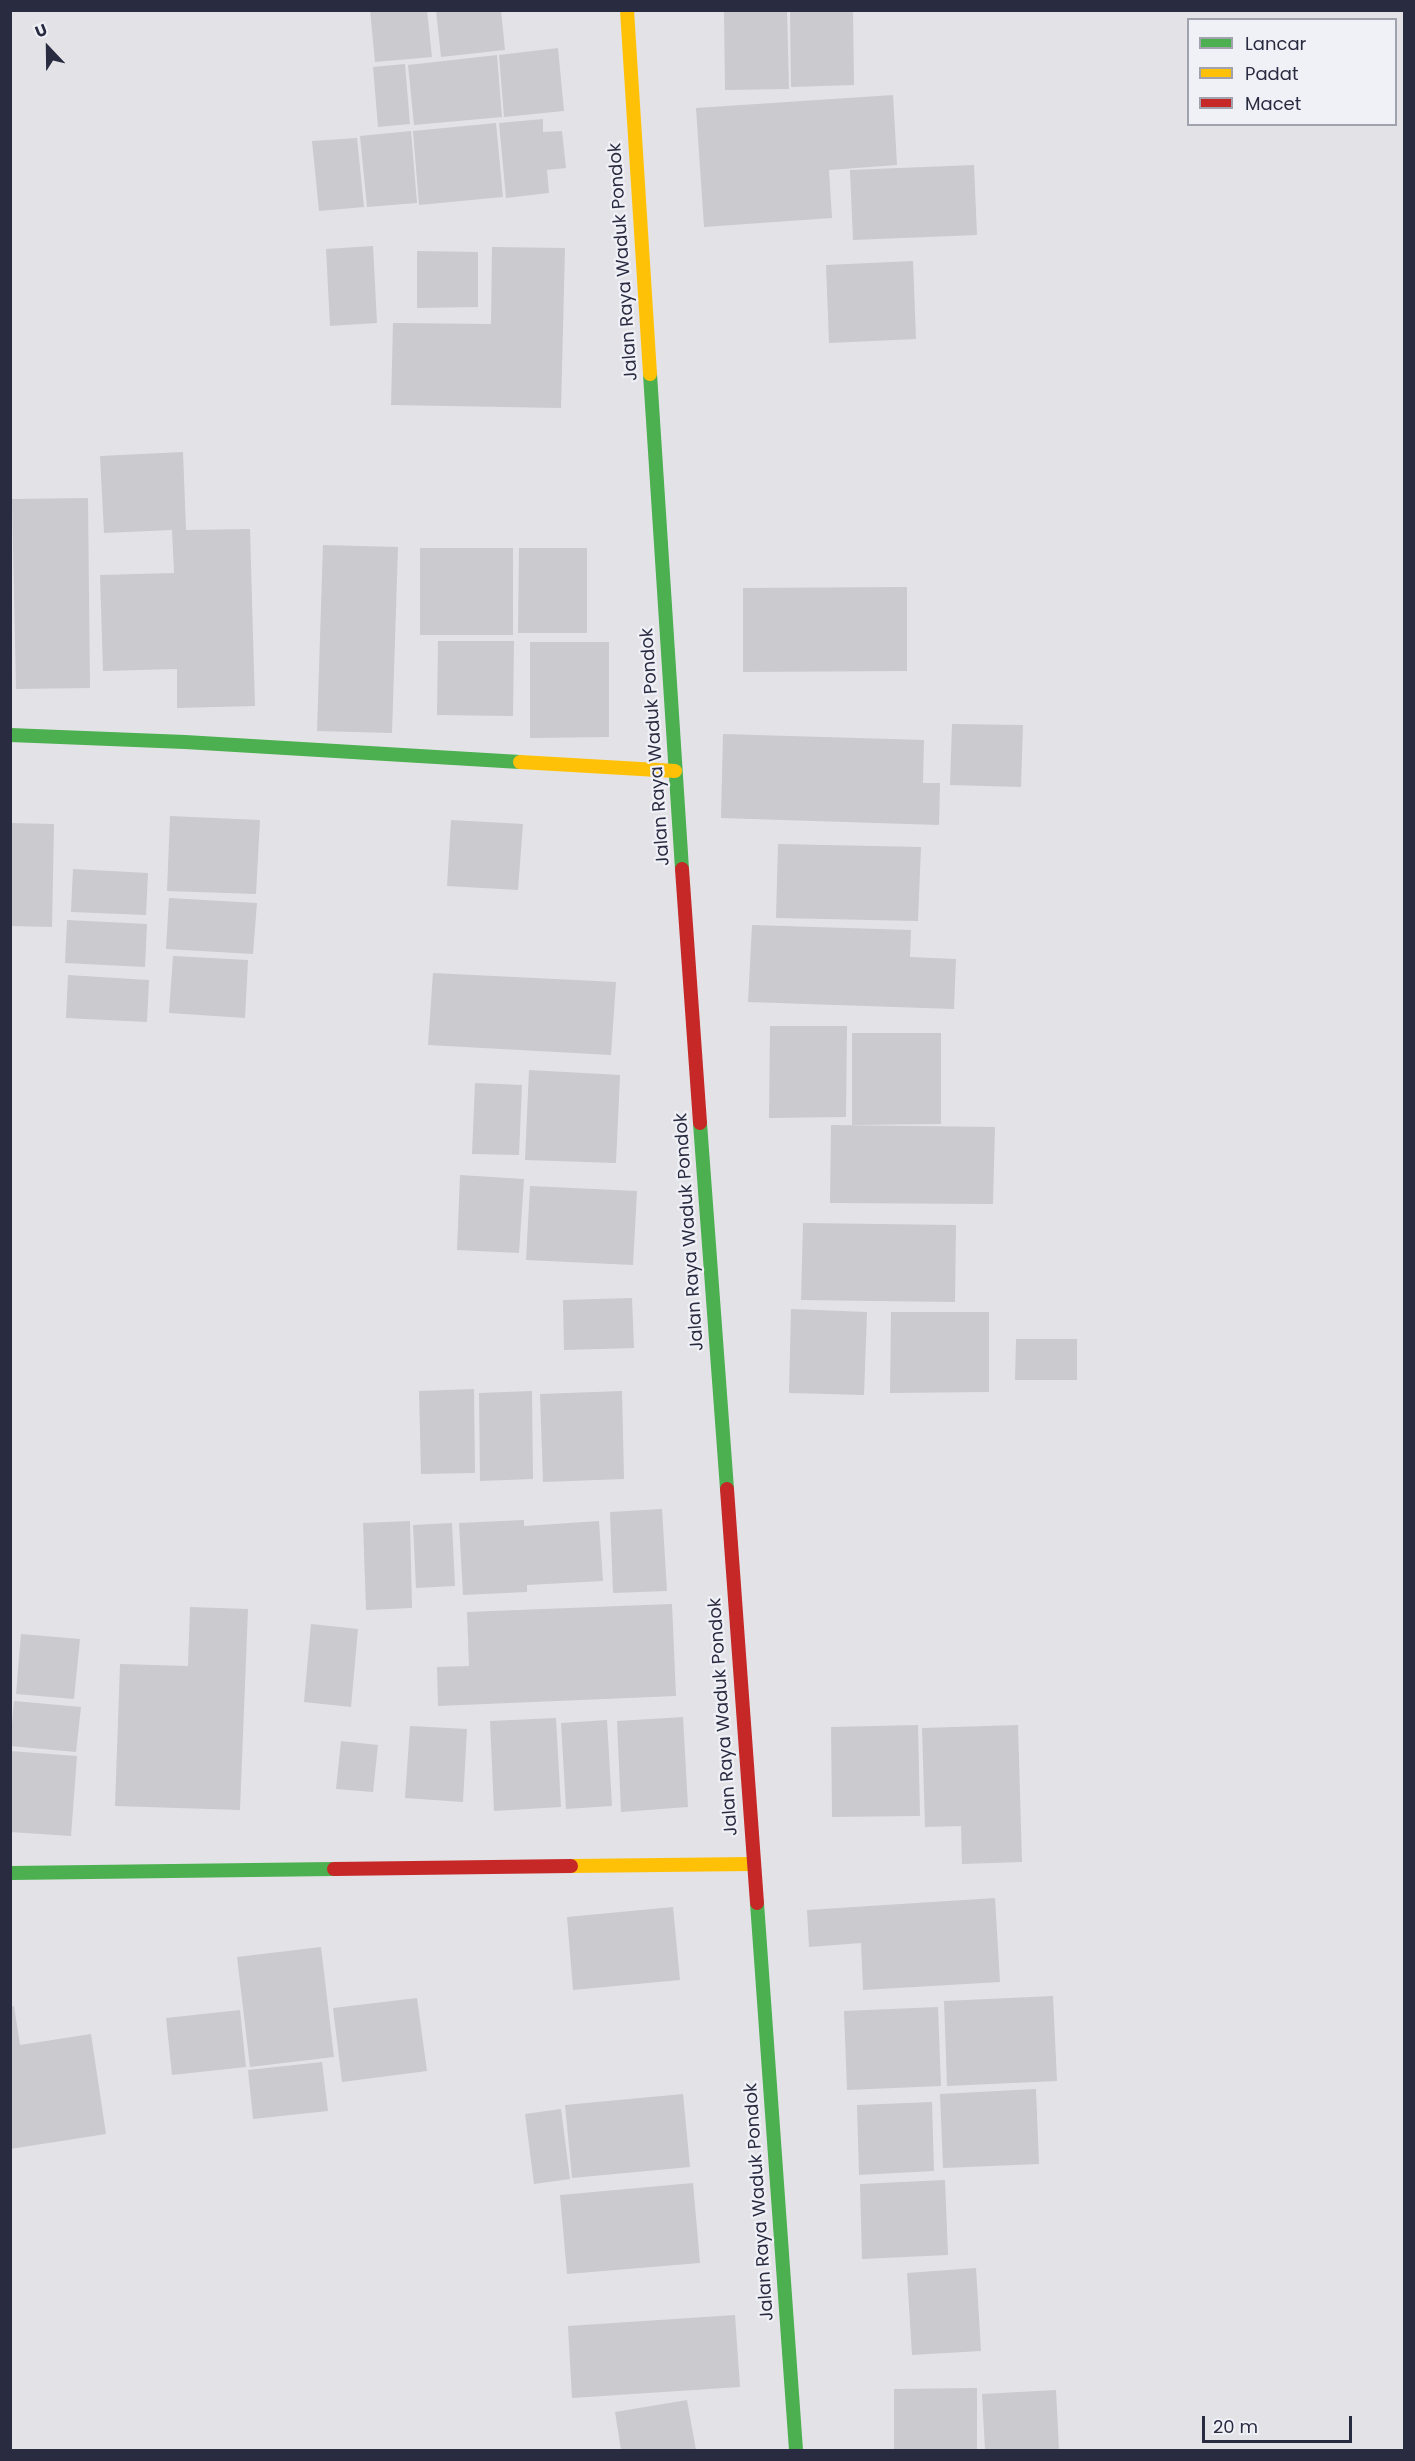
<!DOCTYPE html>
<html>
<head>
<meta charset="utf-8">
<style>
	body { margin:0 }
	#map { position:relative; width:1415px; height:2461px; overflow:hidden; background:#e3e3e7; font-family:Poppins,sans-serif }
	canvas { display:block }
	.frame { position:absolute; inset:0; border:12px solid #292b41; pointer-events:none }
	.legend { position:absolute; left:1187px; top:18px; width:210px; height:108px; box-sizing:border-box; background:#f0f1f7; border:2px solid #a0a2ae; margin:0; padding:8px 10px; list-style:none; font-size:18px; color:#292b41 }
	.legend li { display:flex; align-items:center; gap:12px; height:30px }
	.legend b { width:30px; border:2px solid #a0a2ae }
	.north { position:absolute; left:18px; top:18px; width:60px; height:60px; -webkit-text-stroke:4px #f0f1f7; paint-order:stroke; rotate:338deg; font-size:16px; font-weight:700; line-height:24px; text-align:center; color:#292b41 }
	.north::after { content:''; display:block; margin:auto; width:21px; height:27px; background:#292b41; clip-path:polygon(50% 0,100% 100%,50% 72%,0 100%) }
	.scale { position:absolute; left:1202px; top:2416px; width:150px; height:27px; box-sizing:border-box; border:3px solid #292b41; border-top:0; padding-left:8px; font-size:18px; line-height:21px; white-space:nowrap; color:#292b41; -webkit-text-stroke:4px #f0f1f7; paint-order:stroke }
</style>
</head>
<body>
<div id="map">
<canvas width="1415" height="2461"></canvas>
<div class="frame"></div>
<ul class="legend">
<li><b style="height:8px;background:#4caf50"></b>Lancar</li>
<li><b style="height:8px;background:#ffc107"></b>Padat</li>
<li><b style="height:8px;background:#c62828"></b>Macet</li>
</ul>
<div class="north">U</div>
<div class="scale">20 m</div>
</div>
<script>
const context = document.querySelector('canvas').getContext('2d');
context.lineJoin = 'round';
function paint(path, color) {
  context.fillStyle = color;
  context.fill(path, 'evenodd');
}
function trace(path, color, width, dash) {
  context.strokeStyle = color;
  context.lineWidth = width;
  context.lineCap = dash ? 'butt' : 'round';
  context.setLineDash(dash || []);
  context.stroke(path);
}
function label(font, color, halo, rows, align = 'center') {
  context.font = font + ' Poppins,sans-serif';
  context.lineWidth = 4.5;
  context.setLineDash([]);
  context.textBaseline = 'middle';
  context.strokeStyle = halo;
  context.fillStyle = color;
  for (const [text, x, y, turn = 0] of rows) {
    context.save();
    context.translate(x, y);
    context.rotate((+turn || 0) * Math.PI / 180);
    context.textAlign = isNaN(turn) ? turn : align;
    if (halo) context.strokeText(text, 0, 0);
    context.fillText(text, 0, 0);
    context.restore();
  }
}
const building = new Path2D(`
	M370,10h57l5,47 -57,5z
	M436,10h65l4,40 -64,7z
	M724,10h63l2,79 -64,1z
	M790,10h63l1,75 -63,2z
	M558,48l6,63 -60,6 -5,-62z
	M497,55l5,62 -88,8 -6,-60z
	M405,64l5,60 -32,3 -5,-60z
	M893,95l4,70 -68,5 3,48 -128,9 -8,-119z
	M543,119v13l19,-1 4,37 -19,2 2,23 -43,5 -7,-75z
	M496,123l7,74 -84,8 -6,-74z
	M411,131l6,72 -50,4 -7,-71z
	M357,138l7,69 -45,4 -7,-70z
	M974,165l3,70 -124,5 -3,-70z
	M373,246l4,77 -47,3 -4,-77z
	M492,247l73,1 -4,160 -170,-3 2,-82 98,1z
	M417,251l61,1v55l-61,1z
	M913,261l3,78 -87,4 -3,-78z
	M183,452l3,78 64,-1 5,177 -78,2v-39l-74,2 -3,-96 74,-2 -2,-43 -68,3 -4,-77z
	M88,498l2,190 -74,1 -4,-190z
	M323,545l75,2 -6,186 -75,-2z
	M420,548h93v87h-93z
	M519,548h68v85h-69z
	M907,587v84l-164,1v-84z
	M438,641h76l-1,75 -76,-1z
	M530,642h79v95l-79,1z
	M952,724l71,1 -2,62 -71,-2z
	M723,734l201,6 -1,43h17l-1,42 -218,-7z
	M170,816l90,4 -4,74 -89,-3z
	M451,820l72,4 -5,66 -71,-4z
	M10,823l44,1 -2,103 -42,-1z
	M778,844l143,3 -3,74 -142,-3z
	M73,869l75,4 -2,42 -75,-3z
	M169,898l88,5 -4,51 -87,-5z
	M67,920l80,4 -2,43 -80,-4z
	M752,925l159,5 -1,27 46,2 -2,50 -206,-7z
	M173,956l75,4 -3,58 -76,-5z
	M433,973l183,9 -5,73 -183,-10z
	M68,975l81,5 -2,42 -81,-4z
	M770,1026h77l-1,91 -77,1z
	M852,1033h89v91l-89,1z
	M529,1070l91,5 -4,88 -91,-3z
	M475,1083l47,2 -3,70 -47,-1z
	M831,1125l164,2 -2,77 -163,-1z
	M460,1175l64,4 -5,74 -62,-3z
	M530,1186l107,5 -4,74 -107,-5z
	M803,1223l153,2 -1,77 -154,-2z
	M632,1298l2,50 -70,2 -1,-50z
	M791,1309l76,3 -3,83 -75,-2z
	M891,1312h98v80l-99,1z
	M1016,1339h61v41h-62z
	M474,1389l1,84 -54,1 -2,-83z
	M532,1391l1,88 -53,2 -1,-88z
	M622,1391l2,88 -81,3 -3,-88z
	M662,1509l5,82 -54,2 -3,-81z
	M524,1520v6l75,-5 4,60 -76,4v7l-64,3 -4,-72z
	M410,1521l2,87 -46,2 -3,-87z
	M452,1523l3,63 -39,2 -3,-63z
	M672,1604l4,92 -238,10 -1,-39 32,-1 -2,-54z
	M190,1607l58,2 -8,201 -125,-4 5,-142 68,2z
	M311,1624l47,5 -7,78 -47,-5z
	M21,1634l59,5 -6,60 -58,-5z
	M14,1701l67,6 -5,45 -66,-6z
	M683,1717l5,90 -67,5 -4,-91z
	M556,1718l5,89 -67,4 -4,-90z
	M607,1720l5,86 -46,3 -5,-86z
	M918,1725l2,91 -88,1 -1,-90z
	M1018,1725l4,137 -60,2 -1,-38 -36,1 -3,-99z
	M410,1726l57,3 -4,73 -58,-4z
	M341,1741l37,4 -5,47 -37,-3z
	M10,1751l67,5 -6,80 -61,-4z
	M995,1898l5,84 -137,8 -2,-47 -52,4 -2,-37z
	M673,1907l7,73 -107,10 -6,-73z
	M321,1947l13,110 -84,10 -13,-110z
	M1053,1996l4,85 -110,5 -3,-85z
	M417,1998l10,73 -85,11 -9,-74z
	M14,2006l6,39 71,-11 15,100 -96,15v-142z
	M938,2007l3,79 -94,4 -3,-79z
	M240,2010l6,57 -74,8 -6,-57z
	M322,2062l6,49 -75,8 -5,-49z
	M1036,2089l3,75 -96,4 -3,-74z
	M683,2094l7,73 -118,11 -7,-73z
	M932,2102l2,69 -75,4 -2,-70z
	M561,2109l9,70 -36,5 -9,-70z
	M945,2180l3,75 -86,4 -2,-75z
	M693,2183l7,80 -133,11 -7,-79z
	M976,2268l5,83 -69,4 -5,-82z
	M735,2315l5,72 -168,11 -4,-72z
	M977,2388v62h-83v-61z
	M1056,2390l3,60h-74l-3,-56z
	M687,2400l9,50h-75l-6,-38z`);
const fast = new Path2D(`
	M650,374l32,495
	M10,735l175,7 335,20
	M700,1123l27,366
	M10,1873l324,-4
	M757,1903l39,547`);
const slow = new Path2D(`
	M627,10l23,364
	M520,762l155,9
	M571,1866l182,-2`);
const jam = new Path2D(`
	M682,869l18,254
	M727,1489l30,414
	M334,1869l237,-3`);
const streetNames = [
	["Jalan Raya Waduk Pondok",624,262,-94],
	["Jalan Raya Waduk Pondok",656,747,-94],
	["Jalan Raya Waduk Pondok",690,1232,-94],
	["Jalan Raya Waduk Pondok",724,1717,-94],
	["Jalan Raya Waduk Pondok",760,2202,-94]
];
paint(building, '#cacacf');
trace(fast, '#4caf50', 14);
trace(slow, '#ffc107', 14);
trace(jam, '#c62828', 14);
label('18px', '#292b41', '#f0f1f7', streetNames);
</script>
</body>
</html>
